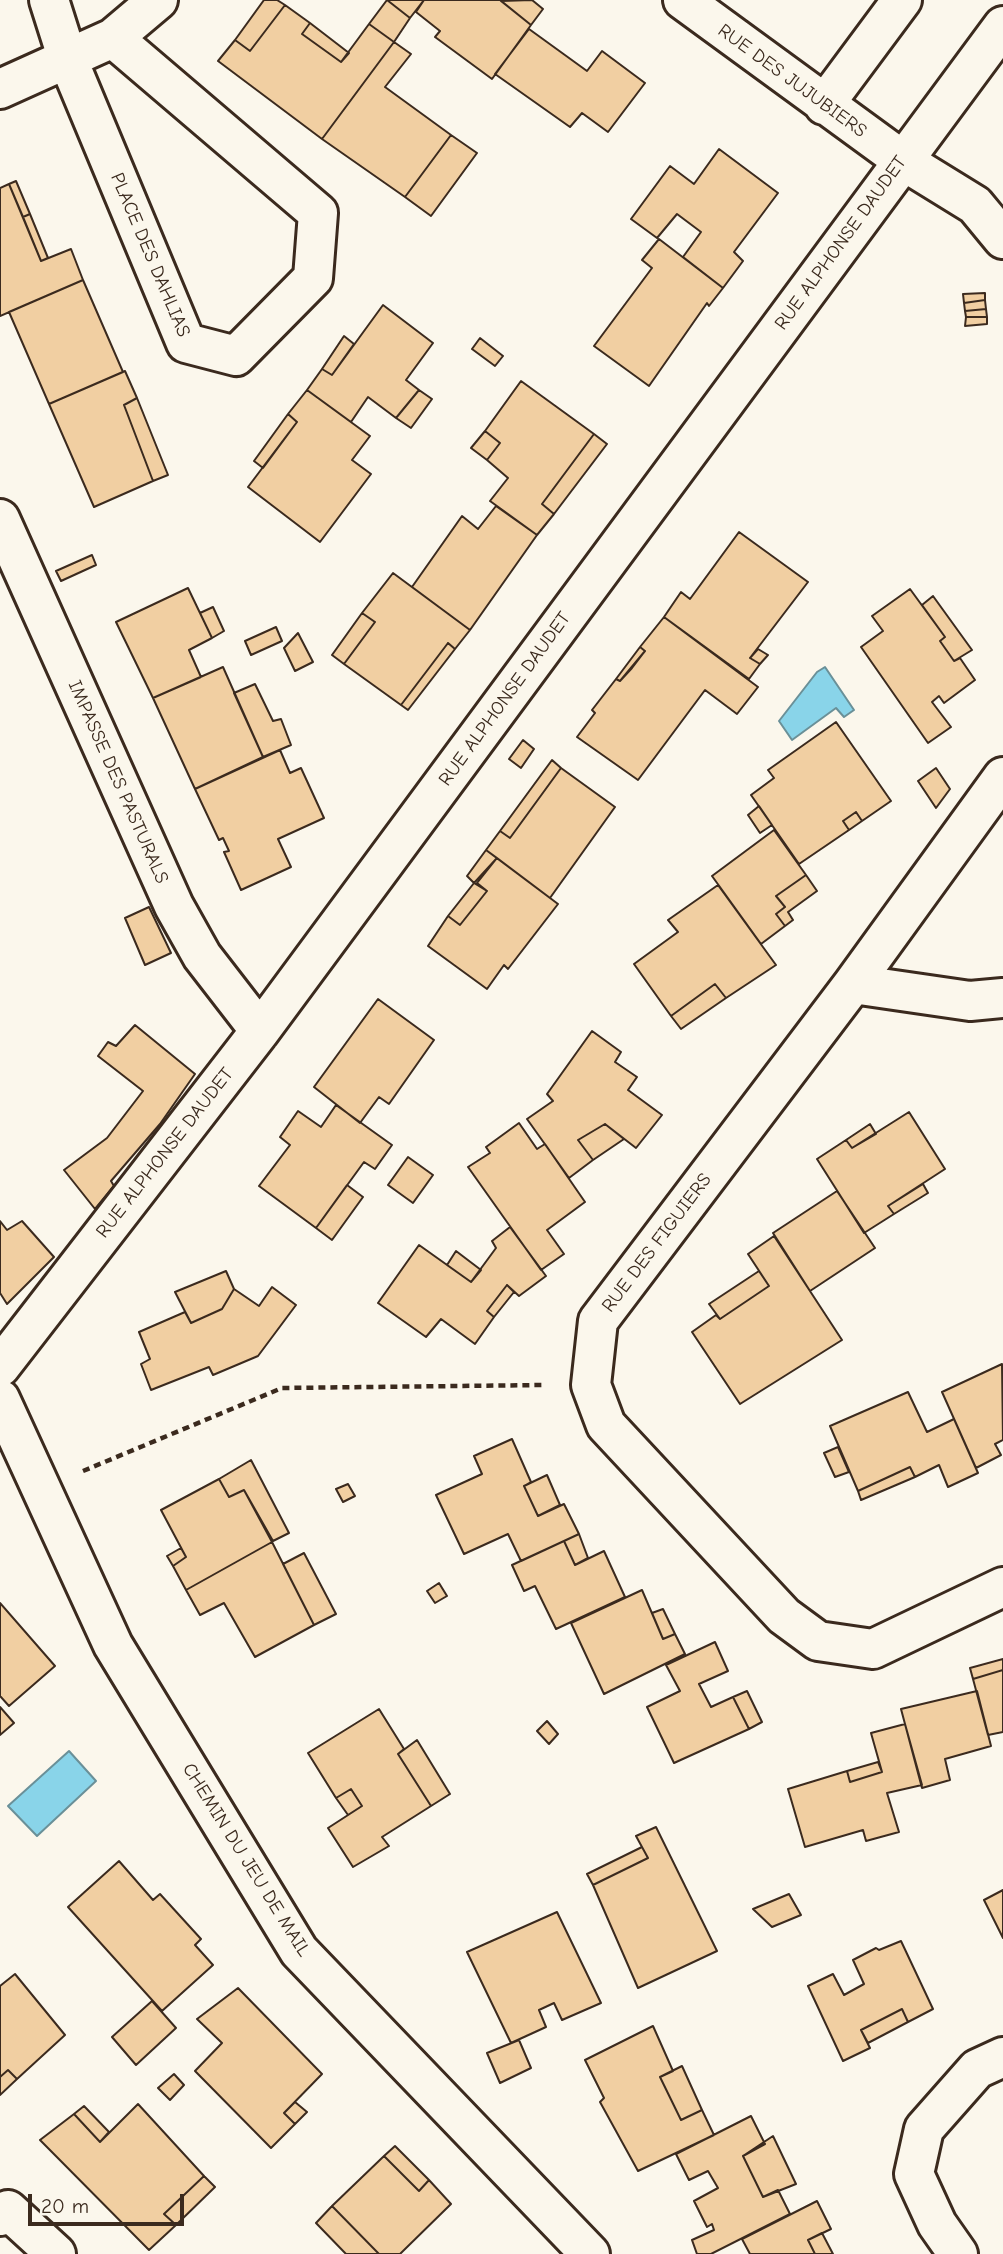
<!DOCTYPE html>
<html>
<head>
<meta charset="utf-8">
<style>
	body { margin:0 }
	#map { position:relative; width:1003px; height:2254px; overflow:hidden; background:#fbf7ec; font-family:"Comic Neue",sans-serif }
	canvas { display:block }
	.scale { position:absolute; left:28px; top:2194px; width:156px; height:32px; box-sizing:border-box; border:4px solid #3b2a1e; border-top:0; padding-left:9px; font-size:21px; line-height:24px; white-space:nowrap; color:#3b2a1e; -webkit-text-stroke:5px #fbf7ec; paint-order:stroke }
</style>
</head>
<body>
<div id="map">
<canvas width="1003" height="2254"></canvas>
<div class="scale">20 m</div>
</div>
<script>
const context = document.querySelector('canvas').getContext('2d');
context.lineJoin = 'round';
function paint(path, color) {
  context.fillStyle = color;
  context.fill(path, 'evenodd');
}
function trace(path, color, width, dash) {
  context.strokeStyle = color;
  context.lineWidth = width;
  context.lineCap = dash ? 'butt' : 'round';
  context.setLineDash(dash || []);
  context.stroke(path);
}
function label(font, color, halo, rows, align = 'center') {
  context.font = font + ' "Comic Neue",sans-serif';
  context.lineWidth = 7;
  context.setLineDash([]);
  context.textBaseline = 'middle';
  context.strokeStyle = halo;
  context.fillStyle = color;
  for (const [text, x, y, turn = 0] of rows) {
    context.save();
    context.translate(x, y);
    context.rotate((+turn || 0) * Math.PI / 180);
    context.textAlign = isNaN(turn) ? turn : align;
    if (halo) context.strokeText(text, 0, 0);
    context.fillText(text, 0, 0);
    context.restore();
  }
}
const water = new Path2D(`
	M825,667l29,43 -10,7 -8,-9 -44,32 -13,-19 38,-49z
	M69,1751l27,30 -59,55 -29,-30z`);
const building = new Path2D(`
	M264,0h13l8,5 -35,46 -15,-11z
	M387,0h37l-14,18z
	M387,0l23,18 -16,24 -25,-18z
	M424,0h76l31,25 -39,54 -57,-42 5,-6 -24,-19z
	M532,0l11,9 -12,16 -30,-24z
	M285,5l25,18 -8,11 39,28 28,-38 25,18 -72,97 -104,-78 17,-21 15,11z
	M310,23l39,30 -8,9 -39,-28z
	M529,29l58,42 15,-20 43,32 -37,49 -26,-19 -12,14 -75,-53z
	M394,42l17,12 -26,33 66,48 -46,62 -83,-58z
	M451,135l26,18 -46,63 -26,-19z
	M719,149l59,44 -44,59 9,9 -20,27 -40,-31 18,-25 -24,-18 -20,24 -26,-19 39,-53 24,18z
	M16,181l14,33 -7,3 -14,-33z
	M9,184l32,77 30,-12 12,31 -83,36v-128z
	M30,214l18,44 -7,3 -18,-44z
	M659,239l64,49 -14,18 -2,-3 -58,83 -55,-40 58,-78 -10,-8z
	M83,280l40,92 -74,32 -40,-92z
	M985,293v7l-21,3 -1,-9z
	M985,300l1,9 -21,2 -1,-8z
	M383,305l50,38 -27,37 13,10 -23,28 -28,-21 -17,25 -44,-32 15,-21 10,6z
	M986,309l1,8h-21l-1,-6z
	M966,317h21v7l-22,2z
	M344,336l10,8 -22,31 -10,-6z
	M480,338l23,18 -8,10 -23,-17z
	M125,371l12,27 -13,7 29,76 -59,26 -45,-103z
	M521,381l73,53 -52,70 12,10 -17,21 -47,-34 18,-23 -21,-18 13,-17 -15,-12z
	M307,390l63,46 -18,24 19,14 -51,68 -72,-55 49,-65 -9,-8z
	M419,390l13,9 -21,29 -15,-10z
	M137,398l31,77 -15,6 -29,-76z
	M288,414l9,8 -34,46 -9,-7z
	M485,431l15,12 -13,17 -16,-12z
	M594,434l13,10 -53,70 -12,-10z
	M496,506l41,29 -67,95 -58,-43 50,-71 16,13z
	M739,532l69,50 -58,76 10,6 -11,15 -85,-62 17,-25 9,7z
	M92,555l4,10 -35,16 -5,-10z
	M393,573l77,57 -15,19 -7,-6 -47,62 -57,-41 31,-42 -13,-9z
	M188,588l24,50 -23,12 12,27 -48,21 -37,-76z
	M910,589l35,48 -5,4 14,20 6,-3 15,22 -31,23 -5,-7 -7,6 19,25 -23,16 -67,-96 22,-16 -11,-15z
	M933,596l39,54 -18,11 -14,-20 5,-4 -23,-32z
	M213,607l11,24 -12,7 -12,-25z
	M362,613l13,9 -31,42 -12,-9z
	M664,617l94,70 -21,27 -32,-24 -67,90 -61,-43 18,-24 -3,-3 24,-31 4,2 25,-30 -5,-4z
	M276,627l6,14 -31,14 -6,-14z
	M298,633l15,29 -18,9 -11,-23z
	M448,643l7,6 -47,61 -7,-5z
	M640,647l5,4 -13,17 -12,13 -4,-2z
	M758,649l10,6 -8,9 -10,-6z
	M223,667l40,90 -68,32 -42,-91z
	M255,684l18,37 8,-2 10,26 -28,12 -29,-64z
	M836,722l55,79 -29,20 -6,-9 -13,9 6,9 -50,34 -48,-69 23,-17 -6,-8z
	M523,740l11,9 -13,19 -12,-9z
	M280,750l10,23 11,-5 23,50 -46,21 13,28 -50,23 -17,-38 5,-1 -6,-13 -4,2 -24,-51z
	M552,760l9,8 -51,70 -10,-7z
	M561,768l54,39 -65,91 -64,-48 14,-19 10,7z
	M936,768l14,21 -14,19 -18,-27z
	M759,806l13,19 -12,8 -12,-18z
	M856,812l6,9 -13,9 -6,-9z
	M774,830l32,45 -30,21 9,11 -9,7 9,12 -24,18 -49,-68z
	M486,850l11,8 -23,25 -7,-7z
	M497,858l61,46 -50,65 -4,-4 -17,24 -59,-43 20,-30 12,9 27,-34 -10,-8z
	M806,875l11,16 -29,21 5,8 -8,6 -9,-12 9,-7 -9,-11z
	M474,883l13,8 -27,34 -12,-9z
	M718,885l58,80 -50,33 -11,-14 -44,32 -37,-52 44,-32 -10,-12z
	M149,907l22,46 -26,12 -20,-47z
	M715,984l11,14 -45,31 -10,-13z
	M378,999l56,41 -45,64 -10,-7 -19,26 -46,-36z
	M135,1025l60,49 -35,50 -49,57 3,5 -19,23 -31,-39 43,-32 36,-47 -45,-35 10,-14 8,4z
	M592,1031l29,21 -6,10 22,15 -9,13 34,25 -26,33 -31,-24 -27,16 15,20 -24,18 -42,-59 26,-18 -6,-7z
	M336,1105l56,40 -17,24 -11,-7 -48,66 -57,-42 31,-41 -10,-8 18,-26 23,16z
	M909,1112l36,57 -57,37 6,8 -30,19 -47,-74 29,-19 6,8z
	M519,1123l18,26 8,-5 40,58 -38,28 17,24 -23,16 -73,-103 22,-14 -4,-6z
	M605,1124l19,15 -31,21 -15,-20z
	M870,1124l6,10 -24,14 -6,-8z
	M408,1157l25,18 -20,28 -25,-18z
	M923,1184l5,9 -34,21 -6,-8z
	M347,1185l16,12 -31,43 -16,-12z
	M837,1191l38,57 -65,43 -37,-58z
	M0,1221l7,9 15,-9 32,36 -47,47 -7,-11z
	M510,1227l36,49 -27,20 -12,-11 -20,26 7,6 -19,27 -34,-25 -15,18 -48,-34 41,-58 52,37 25,-34 -4,-7z
	M774,1236l68,104 -102,64 -48,-72 24,-17 4,4 49,-33 -21,-32z
	M456,1251l25,19 -10,12 -24,-17z
	M226,1271l8,18 -12,20 -31,14 -16,-31z
	M759,1271l10,15 -49,33 -11,-15z
	M507,1285l7,7 -20,25 -7,-6z
	M272,1287l24,18 -38,51 -45,19 -4,-8 -58,23 -10,-26 9,-5 -11,-27 46,-20 6,11 31,-14 12,-20 25,17z
	M1002,1364l1,76 -8,4 6,11 -25,13 -34,-76z
	M908,1392l19,40 27,-13 24,54 -30,14 -9,-22 -24,12 -5,-10 -52,24 -28,-65z
	M512,1439l19,43 -7,4 14,30 26,-12 15,30 -58,27 -13,-27 -44,20 -28,-59 46,-21 -8,-18z
	M838,1447l11,25 -14,5 -11,-24z
	M251,1460l38,73 -16,8 -29,-51 -15,7 -10,-18z
	M910,1467l5,10 -54,23 -3,-9z
	M547,1475l13,30 -22,11 -14,-30z
	M219,1479l10,18 15,-7 28,52 -86,48 -13,-24 13,-9 -25,-47z
	M348,1484l7,12 -12,6 -7,-13z
	M579,1534l9,24 -13,7 -11,-24z
	M564,1541l11,24 29,-14 21,46 -69,32 -21,-43 -11,5 -12,-26z
	M272,1542l42,83 -59,32 -31,-54 -24,12 -14,-25z
	M181,1548l5,9 -13,9 -6,-10z
	M304,1553l32,61 -22,11 -31,-61z
	M439,1583l8,13 -12,7 -8,-12z
	M642,1590l21,49 12,-5 10,20 -81,40 -33,-71z
	M0,1603l55,63 -46,40 -9,-10z
	M663,1609l12,25 -12,5 -11,-26z
	M715,1642l13,29 -29,13 12,23 22,-10 16,32 -75,34 -27,-56 33,-16 -14,-26z
	M1003,1659v11l-30,9 -3,-11z
	M1003,1670v62l-15,3 -15,-56z
	M747,1691l15,31 -13,7 -16,-32z
	M977,1691l14,55 -46,13 5,21 -28,8 -21,-79z
	M0,1707l14,16 -14,12z
	M379,1709l25,40 -6,5 33,52 -49,31 7,9 -36,21 -25,-39 34,-22 -11,-17 -15,9 -28,-45z
	M547,1721l11,13 -9,10 -12,-13z
	M905,1724l17,61 -35,8 12,39 -33,9 -3,-11 -58,17 -17,-58 59,-18 3,11 32,-10 -11,-39z
	M417,1740l33,54 -19,12 -33,-52z
	M878,1762l4,10 -32,10 -3,-11z
	M351,1789l11,17 -14,9 -12,-17z
	M656,1827l61,124 -79,37 -45,-103 55,-27 -12,-22z
	M642,1847l6,11 -55,27 -6,-11z
	M119,1861l34,39 7,-6 41,45 -6,6 18,20 -51,46 -94,-104z
	M1003,1890v48l-19,-38z
	M789,1894l12,21 -29,12 -19,-18z
	M557,1912l44,91 -39,17 -8,-17 -15,7 7,17 -35,16 -44,-91z
	M901,1941l32,68 -25,13 -6,-13 -41,21 9,18 -27,13 -35,-75 25,-12 11,21 20,-11 -11,-24 23,-12 3,2z
	M15,1974l50,61 -48,44 -9,-9 -8,7v-91z
	M238,1988l84,86 -38,39 11,11 -24,24 -76,-77 27,-28 -25,-24z
	M152,2001l24,27 -40,37 -24,-28z
	M902,2009l6,13 -40,21 -7,-13z
	M653,2026l20,45 -13,6 21,43 21,-10 12,25 -76,36 -38,-69 4,-4 -19,-38z
	M519,2040l12,28 -31,15 -13,-30z
	M682,2066l20,44 -21,10 -21,-43z
	M8,2070l9,9 -17,16v-18z
	M174,2074l10,11 -14,15 -12,-12z
	M295,2102l12,10 -12,12 -11,-11z
	M138,2104l66,72 -40,38 12,11 -27,25 -109,-110 34,-26 26,28z
	M84,2106l25,26 -9,10 -26,-28z
	M751,2116l14,28 -22,12 20,41 15,-7 12,24 -79,40h-14l-5,-14 22,-10 -2,-6 -5,3 -13,-26 24,-13 -10,-17 -19,9 -13,-26z
	M773,2136l23,48 -33,13 -20,-41z
	M395,2146l34,34 -10,11 -35,-35z
	M384,2156l35,35 10,-11 22,24 -51,50h-21l-47,-48z
	M204,2176l11,11 -39,38 -12,-11z
	M817,2201l14,28 -23,11 7,14h-65l-8,-15z
	M332,2206l47,48h-33l-30,-31z
	M822,2233l11,21h-18l-7,-14z`);
const path = new Path2D(`
	M83,1471l199,-83 262,-3`);
const minor = new Path2D(`
	M49,0l19,60 118,283 50,13 77,-78 5,-65 -205,-175
	M683,0l219,160 73,45 28,34
	M0,89l113,-51 45,-38
	M824,105l78,-105
	M0,519l174,387 28,50 58,75
	M1003,777l-150,207 -255,337 -7,64 15,40 178,191 34,25 55,8 130,-62
	M853,984l117,17 33,-3
	M0,1367l260,-336 743,-1005
	M0,1399l113,246 186,306 291,303
	M0,2216l8,-6 48,44
	M958,2254l-21,-30 -23,-50 10,-45 53,-60 26,-12`);
const streetNames = [
	["RUE DES JUJUBIERS",792,81,36],
	["RUE ALPHONSE DAUDET",841,243,-54],
	["PLACE DES DAHLIAS",150,255,67],
	["RUE ALPHONSE DAUDET",505,699,-54],
	["IMPASSE DES PASTURALS",118,782,66],
	["RUE ALPHONSE DAUDET",165,1153,-52],
	["RUE DES FIGUIERS",657,1243,-53],
	["CHEMIN DU JEU DE MAIL",246,1860,58]
];
paint(water, '#89d4e9');
trace(water, '#6a9098', 2);
paint(building, '#f1cfa2');
trace(building, '#3b2a1e', 2);
trace(minor, '#3b2a1e', 44);
trace(path, '#3b2a1e', 4.5, [7, 5]);
trace(minor, '#fbf7ec', 38);
label('19px', '#3b2a1e', '#fbf7ec', streetNames);
</script>
</body>
</html>
